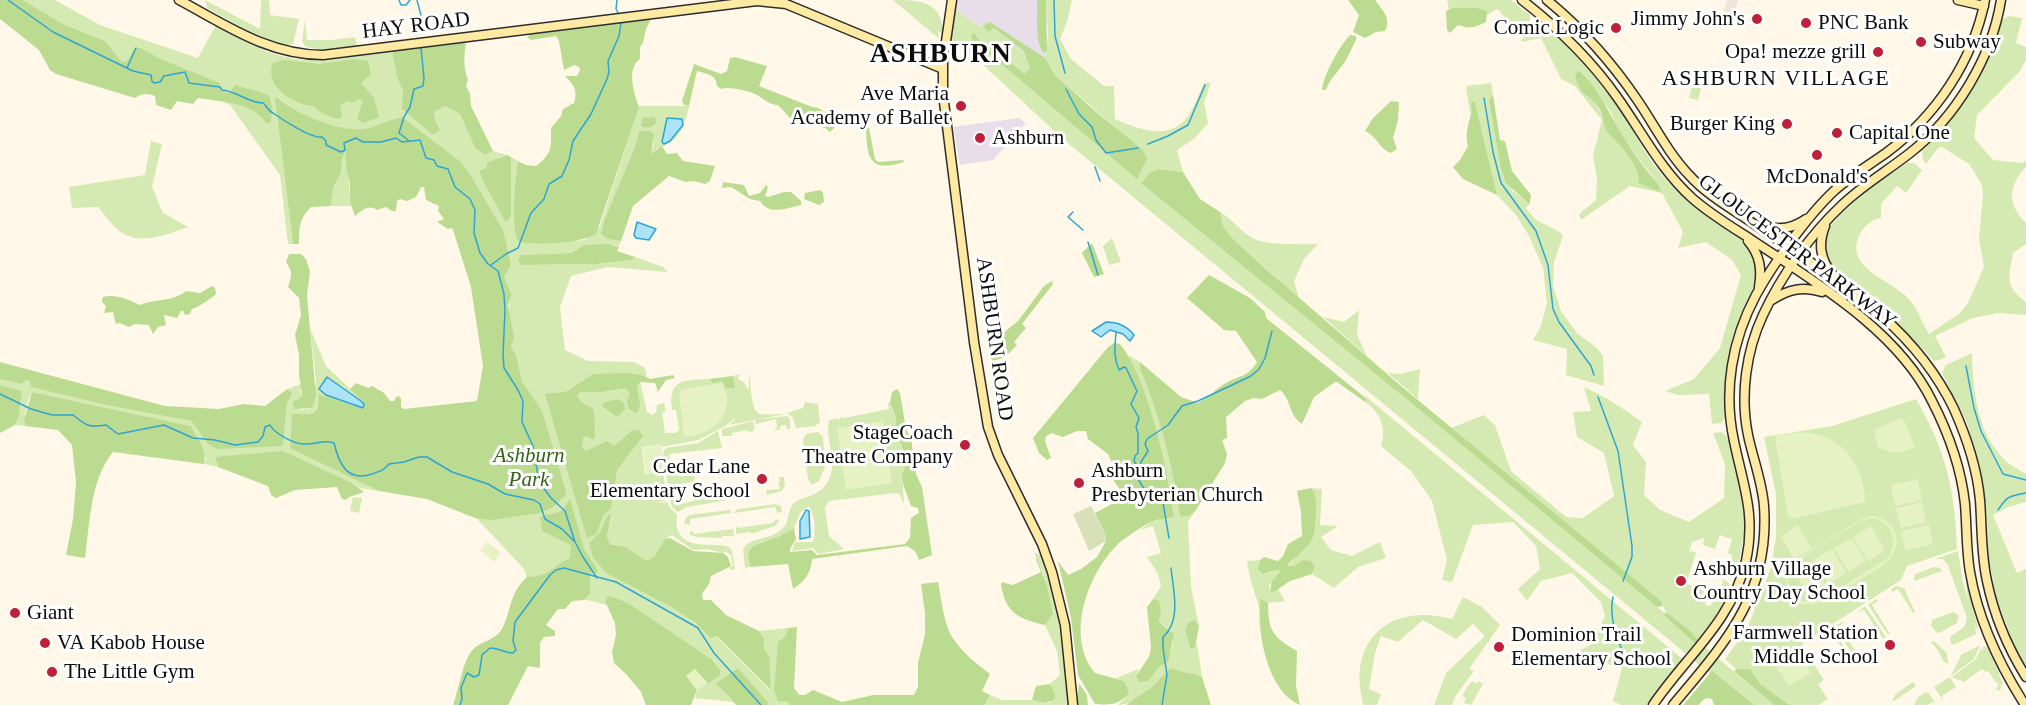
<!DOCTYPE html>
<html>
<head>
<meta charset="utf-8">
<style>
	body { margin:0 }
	canvas { display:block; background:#fff8e8 }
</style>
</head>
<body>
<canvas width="2026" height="705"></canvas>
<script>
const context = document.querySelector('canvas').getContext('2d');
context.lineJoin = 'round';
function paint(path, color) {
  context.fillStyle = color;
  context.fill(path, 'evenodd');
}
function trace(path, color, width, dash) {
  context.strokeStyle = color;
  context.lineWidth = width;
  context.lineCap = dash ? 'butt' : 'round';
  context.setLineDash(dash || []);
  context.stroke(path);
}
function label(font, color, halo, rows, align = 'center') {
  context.font = font + ' "Times New Roman",serif';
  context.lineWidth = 6;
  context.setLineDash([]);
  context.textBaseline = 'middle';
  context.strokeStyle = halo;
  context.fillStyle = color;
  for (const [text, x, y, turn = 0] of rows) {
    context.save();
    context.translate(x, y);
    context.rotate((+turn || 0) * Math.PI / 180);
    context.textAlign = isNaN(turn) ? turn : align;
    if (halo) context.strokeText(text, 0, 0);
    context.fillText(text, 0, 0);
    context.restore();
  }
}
const industrial = new Path2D(`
	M955,0h89l2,71 -60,-49 -4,5 -30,-20z
	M1019,118l7,5 -33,37 -33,5 -7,-38z`);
const green = new Path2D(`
	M23,0h32l45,25 98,33 18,-33c19,11 38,22 59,29 38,13 79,2 117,-4l4,14 -1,5 8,21v19l30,26 6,-10 -4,-7 -1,-6 11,-6 15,8 15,34 10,7 8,-4 14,4 -8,2 12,58v-58l7,4c-3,16 -8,70 1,81l12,1 54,-3 15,-14 39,-120h50c-3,14 -6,27 -18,36 -8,5 -15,6 -21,14l4,-13 -15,-12 -4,15 -31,75 4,18 13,2 -2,5c-14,-2 -38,-3 -48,7l-49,2 -4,6 4,4 74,-1 36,-4 3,-3 28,10 5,5 -61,-5 -36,9 -11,31 5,43 23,11 46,1 11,6 2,9 -5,-2 -49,-1 -27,17 74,-10 7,31 5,3 4,-3 1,-7 7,-2 2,8 -4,1 3,21h10l4,-3 -3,-20h-4c-4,-31 11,-30 37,-31l1,2h12l1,4 11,4 -1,-13 6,-2 -1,5 6,3 4,8 2,-17c0,8 1,39 10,41 8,1 18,0 26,0l-57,11 6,-6v-1l-8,7 -29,15 -36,7 -1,-3 -19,3 3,27 18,-3 4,29 -11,3 11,-1 3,6 7,6c0,4 -1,10 0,14 7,24 36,13 52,19l3,4 3,18 -5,1v-3l3,-1 -2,-11 -6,-4 -2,2 -16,-4 -14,1 -21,-15c-12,5 -10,15 -18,22 -11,9 -20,-7 -29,-10 -5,-2 -10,-2 -15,-3l-3,-6 4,-25 -4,3 -7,16 -11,11 77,61 30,19 14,15 6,-2 54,54c2,-18 -7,-34 -6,-52l-5,-7 29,-3 -3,9 2,64 3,4h-21l-1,-3 -30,-34 -15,22 10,12 -38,-4 2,-8 9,-7 3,1 2,-25 -92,-60 -8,7 -69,-17 -11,-12h-4l-3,-8 -60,-64 -105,-24 20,10 -19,-3 -8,-5 -137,-26 3,10 -14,-3 2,-6 -15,-32 -159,-34c-5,9 -9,24 -7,34l-10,-1 4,-9 3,-25 -22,-6v-6l21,5 4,-4 5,2 2,5 74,18 85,16 17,23 75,2 4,-43 4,-10 -4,-4 14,-5v13l-4,2 3,11 12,-2 4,-27 -6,-53 16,38 38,36 1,4 -1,3 -46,-15c1,22 -5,20 -25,20l-3,34 242,-52 -10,-15 -6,-26 -5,-8c5,-19 -7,-32 1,-52l-8,-18 -1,-47 -33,-56 -10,-13 -58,-44c-14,3 -28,11 -41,12 -25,3 -65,-15 -83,-32l-1,18 16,129h-5l-8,-69 -50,-70 -9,-4c17,2 36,9 47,23l2,-23 -2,-5 -34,-8 -5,5 -9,-4v-6l-59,-24 -20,-11 -15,14 -5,-1 -16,-20 -42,-17z
	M205,0l55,29 1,-29h8l1,15 29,4 -6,25c-16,7 -69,-27 -86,-36z
	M893,0c19,0 38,0 46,15 3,7 4,11 3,18l-4,-2 1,6h-2z
	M1046,0h26l-5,22 -7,17 11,20 33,27h10l1,33c22,9 50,22 70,1 7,-7 14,-27 19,-37h7l-7,19 4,21 -14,16 -17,11 6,22 -24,-3 -16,11 554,460c-10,-14 -31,-21 -36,-38l-210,-174 33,-13 11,10 16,46 55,46 17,1 31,-22 -10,-43 -27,-16 -4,-25 18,-1 -7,-24c22,9 39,22 58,35l-9,23 13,17 -2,33 16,15 29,12 35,-24 1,-34 -12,-31 8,-1 5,3c7,17 18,49 19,67 1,22 -3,45 -7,66l-6,5h-6l6,-18 -4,-2 4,-14 -12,-4 -5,14 -12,-4 1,-7 -12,4 -3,10 3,-1 4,2 -8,25 -5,-2 4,8 17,7 -3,9 5,2 -1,3 6,1 1,-4h4l7,-21 -3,-3 8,4 3,5 -4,18 -27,38 74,62h-26l-685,-566 -84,-78 -31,-24 4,-30 29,20 5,-6 54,45 98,110 6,-10 -19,-30 -70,-61 -10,-17 3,-23z
	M1447,0h64l19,15v7l-14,12 -18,-25 -11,6v-4l-35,-3 -3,2z
	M2010,16l12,2 -6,25 10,4v13l-6,11 -43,44 -3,23 19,22 30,3 3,-3v7c-18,19 -19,37 0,56v21l-13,9c-4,24 -9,33 13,49v13l-28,-2 -25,5 -38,18 11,21 -6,3 -6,1 -51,-53 -48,-35 -4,-5 -8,-20 4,-18 16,-18 28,-24 36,-25h7l8,7 -16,23 -9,-7 -16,18v14c-9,1 -17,8 -21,16 -17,34 30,45 48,64 9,9 14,25 21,36l31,-21 8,-10 16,-36 -5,-28 4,-46 -2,-10 -12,-19 -27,-17h-3l-13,17 -3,-4 -1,-8c37,-39 65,-79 79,-131l5,-4z
	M305,20l2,20h25l23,-3 2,9 -33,4 -18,-3 -4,-6z
	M1541,26c12,4 23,16 31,25 19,20 36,42 51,64 15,23 27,48 46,68 12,13 27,25 41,36 16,12 44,23 48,46 4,17 -18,49 -23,68 -9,28 -11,56 -10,85l-4,5 -9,1 -3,-30 -31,1 -13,-4 29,-12 26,-31 21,-73 -9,-15 -26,-18 -28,6 5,-16 -21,-39 -32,-7 -49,34 -2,-6 17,-14 1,-21 -4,-23 9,-36 -27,-34 -14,-7 -20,-41 -19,4 -1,-2 15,-12zM1579,71l31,40 8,18 14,21 26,34 4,9 -24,-10c4,-12 -12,-32 -20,-41 -4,-4 -8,-5 -10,-10 -4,-8 -6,-18 -11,-26 -9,-14 -21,-11 -21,-34z
	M1693,82l9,3 -4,15 -9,-2z
	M1491,83l2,12 -4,5 11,65 12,25 16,13h2l-4,5 10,12 24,12 3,4 -9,26 -1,24 8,25 16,22 20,15 6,8 1,30 -38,-11 1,-26 -34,-9 8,-14 6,-23 -4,-35 -14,-32 -13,-21 -19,-20 -22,-93 -5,11 -4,-27z
	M151,141l11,3 -10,43 11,26 25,14c-20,7 -47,19 -67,5 -9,-6 -16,-17 -23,-25l-26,1 -3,-21 76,-12z
	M346,151l5,55h-20l2,-17 8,-16 1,-13z
	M1220,212c12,7 19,17 29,24 14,11 51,7 69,8l-14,15 -10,22 5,17 -68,-61 -8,-11z
	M1112,238l9,24 -12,3 -6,-19z
	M1359,310l-2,25 10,21 -44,-39 21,5z
	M1972,353c1,36 4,77 31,105 5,7 16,11 23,16v28l-18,5 -15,8 24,58 9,-4v99l-11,-21 -19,-50 -7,-37 -4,-65 -11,-48 -7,-24 -25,-50 4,-8z
	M1128,355l12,7v7c21,50 32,95 40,148l9,-1 7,-6 -8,12 3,65 8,39 -4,-6 -10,9 5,19 5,-1 2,-4 5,34c-10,-5 -19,-2 -29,-9l-4,1c-13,14 -31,36 -51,36l7,-7 -1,-17 -8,-3 23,-9 -3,7 19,-3 16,-23 2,-8 -14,-23 -1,-19 -5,-1 8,-13 -3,-12 -11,-17 14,-4 -8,-27 -13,4 15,-11 5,1v-73l-13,-43z
	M1420,369l-2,30 -30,-26 12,1z
	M1364,395l321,266 -12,11 -26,33h-26l-8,-4 9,-33 -28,-8 -17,-8 15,-8 13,-28 -4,-14 -29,-29 -31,8 -14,20 -9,-12 22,-20 -4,-23 -23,-24 -40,3 -21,57 -10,-2 5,-20 -15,-59 -21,-30 -30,-25c6,-18 -1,-34 -16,-44l2,-3z
	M1916,399c30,51 39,91 41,150l-50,17 -6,14 -98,63 -1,3 22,34 -6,4 10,15 -10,6h-42l-51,-46 22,-30 24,-62 5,-30v-43l-12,-57 68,-11z
	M805,402l13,2 2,18 -5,4 -19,2 -3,-10 -6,-5 16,-5z
	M890,402l6,15 -1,10 7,19 3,21 -3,8 2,26 -1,2 -3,-8 -4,-2 -67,8 -4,7 4,28 15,13 -26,5 -5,-6 -21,3 3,-9h18c3,-12 2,-26 -4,-36l-9,7 -6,15 -16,9 -20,7 -10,11 2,12 -5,1 -2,-19c8,-13 28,-9 39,-20 8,-7 5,-18 11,-25 5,-7 21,-6 31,-17 18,-21 0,-45 5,-67l8,-2v2l3,-1v-2l4,1 45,-9 -1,-6z
	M787,416l3,3v10h-3l-1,-4 -6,1 1,3 -8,2 4,-3 -1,-9 -20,5 -1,-4z
	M753,421l2,8 -4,4 -1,-2h-4l-1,-1 -13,3v3h-10v-7z
	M718,431l4,17 -53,6 1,8h-6l-1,-10 3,-4 32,-5z
	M818,432l5,5 2,30 -6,14 -7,4 -4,-6 -5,-39 3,-6z
	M670,466l1,7 23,-3 1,12 -15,2 1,8 -12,1 -4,-26z
	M779,477h5l1,8 -3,6 -15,4 -1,-5 14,-1 -2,-6 2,-1z
	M1311,488l11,1 -2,36 18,1 -17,11 10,13 21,6 28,-14 6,16 -28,9 -24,21 -22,-14 3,-8 -12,-6 -9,6 -6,1c3,-9 15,-13 20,-21 6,-12 11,-47 3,-58z
	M681,495v9l27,-7 19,-1 1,4 -41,7 -9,5 -6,-5 -3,-10z
	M353,497l9,1 -3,15 -9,-2z
	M775,504l6,2 1,6 -5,1 -2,-6 -41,6 3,-3h-4z
	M730,510l1,3 -41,6v6l-6,-1 1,-5 4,-4z
	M776,519l3,2 -4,5 -24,8 -1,-2 -14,2v-9l1,3 36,-5z
	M733,526l1,10h-12v2l-26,-1 -7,-3 2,-3h2v3l40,-5z
	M1958,551l5,32 5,18 -2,-18 13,48 -4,-6 1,9 -23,11 -2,-2 -1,-6 14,-10 3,-9 -20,-55 -5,-4h-7z
	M1034,553l5,1 5,5 17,56 9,90h-86l6,-10 12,5h30l17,3 5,-3 -4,-16 10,-9 -3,-24 -12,-26 8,-11 -10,-42z
	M1260,560l-1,3 10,10 9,-3 4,1 -13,15 1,4 4,2 4,-3 7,12 -17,2 -8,-5 -1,10c-4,-16 -10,-30 -12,-47z
	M1934,567l6,1 2,3 -28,10 1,-7z
	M1896,586l8,2 11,24 -2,1 -15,-24 -6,3 -1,-3z
	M1463,597l19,10 18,18 -31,44 5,2 -19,26 -3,8h-18l12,-32 39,-37 -12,-12 -17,15 -33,-19 -25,22 -17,-6 -6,17 -6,36 12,5 -4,11h-14c-2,-13 -5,-25 -3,-38 9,-48 50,-59 92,-48z
	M1876,599l2,2 -6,4 18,29 -2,1 -20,-30z
	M1865,606l19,28 2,3 -3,2 -19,-29 -6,2z
	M1953,612l6,3 -2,8 -16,9 -4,1 -6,-7 1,-6z
	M1843,621l1,1 -5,4 19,29 -3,2 -21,-30z
	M1831,628l21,30 -2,2 -19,-28 -7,3 1,-3z
	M1934,641l13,12 1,11 -4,-2 -7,-13 -6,-7z
	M1980,645l-6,14 -23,17 10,-21z
	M1986,646c5,4 13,30 17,37l-2,3 -18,-33 18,34v2l-3,2 -2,-3 3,-2 -11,-15 -2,1 -4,-3 -18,13 -12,-5 24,-18 5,-11 2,3v-4z
	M1950,677l6,10 -14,9 1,4 -9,-13z
	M1472,681l4,3 2,-3 5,3 -12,21 -7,-2 2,-4 -4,-3 7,-12h1z
	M1913,682l3,4 -22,15 -2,-1 3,-4 -1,-1z
	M1926,692l3,1 7,12 -3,-3 -5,3h-14l4,-8z`);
const forest = new Path2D(`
	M0,0h23l40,24 42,17 16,20 5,1 9,-14h6l20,11 59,24v6l9,4 6,-8 25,7 9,4 3,10 -1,16 -4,2c-15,-22 -45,-22 -69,-26l-5,6 -16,-3 -6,9 -15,-5 -1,-9c-8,-3 -13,-3 -20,2l-79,-24 -6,-4 -11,-20 -39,-31z
	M1037,0h9l1,51 -3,2c-10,-11 -6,-38 -7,-53z
	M1348,0h27c7,10 17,18 10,31l-9,1 -11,6 -12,-6 6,-17z
	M1452,8h26l9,3 -1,11c-11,6 -17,7 -28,3l-8,8 -3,-3 -1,-19z
	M652,17l-6,12 -3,14 -3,4v12c-14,10 -6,34 -1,48l-43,127c-19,10 -55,11 -77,8 -9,-11 -4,-65 -1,-81l8,4 10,1c17,-13 15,-19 15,-38l10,-12 2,-7 11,-6c4,-13 0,-18 -9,-27h12l3,-6 -1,-3 -5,-2 -10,5 -5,-29 -3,-5 -25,4 -4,-3 4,-3z
	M990,22l55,36 10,17 40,36 48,39 4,9 -10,20 -166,-141 1,-4 3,-1 2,5 48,36 5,-6 -6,-17 -30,-23 -5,4 -4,-3 -1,-3z
	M1350,35l6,1v4l-11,22 -15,19 -4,9h-4c1,-14 18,-45 28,-55z
	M466,42c-2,14 -3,25 2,38l-2,6 4,8 1,12 22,45 -8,4 -10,-7 -15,-34 -15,-8 -11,6 1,6 5,12 -7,5 -31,-26 1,-19 -6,-13 -5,-27z
	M735,57l32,9 -8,20 53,21 7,1 16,13v6l-5,5 -5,-4 -34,-9 -13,-14c-9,0 -15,-7 -23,-11 -7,-3 -28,-8 -34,-5l-4,-3c-1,-12 -10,-12 -20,-15l-8,35 -5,-1 -2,-4 12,-37 27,10 6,-3 3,-13z
	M355,59l13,2 3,13 -10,9 13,15 5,19 -16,6 -6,-4 6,-19 -4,-1 -7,4 -4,-2 -8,4 2,9 -2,5c-10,-2 -20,-5 -26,-13 -5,-1 -9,-1 -14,-3 -16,-6 -35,-21 -27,-40l12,-3 34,4z
	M1578,70c20,17 29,40 42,61 11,19 24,37 38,53l4,9 -24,-10c4,-12 -12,-31 -20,-40 -3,-4 -7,-6 -10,-10 -6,-8 -4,-21 -12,-29 -12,-13 -16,-8 -21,-29z
	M1493,95l7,45 5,1 7,30 19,24 -1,8h-2l-22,-20 -6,-18 -11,-65z
	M277,97c19,17 59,34 84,32 13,-1 27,-9 41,-12l58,44 10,13 33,56 8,35 -7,12 8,18 -4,10 6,32 -3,10 5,8 6,26 20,30 24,81v3l-13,12 -13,6 -50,7 -15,-2 -48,-19 -48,-8 -89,-43 2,-34c20,0 28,3 26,-20l46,15v-7l-14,-13 6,-6 12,5 4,-2 12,7 6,8h4l2,-4 3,-1 2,3v8l3,2 73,-8 6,-35 -12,-79 -17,-54 -2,-5 -4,1 -11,-7 7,-3 -6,-8 1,-5 -13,-6 -2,-13h-3l-5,10 -9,4 -7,-2 -3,2 -1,10h-4l-6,-4 -9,3c-8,-6 -15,0 -22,6l-5,-14v-19l-3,-11 -2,-20 -3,8 -1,13 -8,15 -2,18 -20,1c-12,12 -12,21 -12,37h-6l-18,-145z
	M1391,101l8,1 -1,18 -5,18 4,11 -6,4c-13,-5 -12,-15 -26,-22l8,-13z
	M1471,102h4l22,93 -34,-16 -10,-12 7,-7 8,-14c-5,-18 6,-29 3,-44z
	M654,117l3,4c-4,7 -9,8 -16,5l1,-8z
	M867,127l2,1 6,31 3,3 25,-2 1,2c-35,11 -37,-4 -38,-34z
	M639,131h10l5,3 -3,20 11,-8 5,8 10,-1 6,8 32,5 -5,15 -5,3 -11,-3 -8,1 -17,-6 -36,30 -12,35 -13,-2 -7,-5 3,-13 31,-75z
	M507,155l4,2v58l-3,6h-3l-24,-44 -1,-6 6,-3 2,-6z
	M1159,169l24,3 17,27 20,13 3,14 8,11 35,32 135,117 261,216v4l-5,1 -248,-206 -268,-218 10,-11z
	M723,182l21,3 5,11 11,-3 6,-8 2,2 -3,9 3,1 16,-5h7l10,9v4c-14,3 -32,11 -41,-4l-10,-2 -19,-12 -9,1z
	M820,190l3,3 1,9 -5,3 -15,-6 1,-6z
	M1092,243l12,31 -10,3 -12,-24z
	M607,244l12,3 -2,4 18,6 -3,3 -36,4 -74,1 -4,-4 3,-6 50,-2 13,-8z
	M289,254h12l5,5 4,13 -3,23 9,101 -4,12 -18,1 -1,-7 8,-5 1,-4 -3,-18v-20l-4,-20 6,-20 -2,-17 -11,-11c4,-12 5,-15 -2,-25z
	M1209,275l41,23 15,14 1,6 101,81 -2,3 -28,-20h-2l-21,15 -12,27c-15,-11 -10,-24 -22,-34l-18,9 -8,-1 -9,3 -19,16 1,21 -5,2 5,14 -2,9 -29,47 -7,6 -9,1c-8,-53 -19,-98 -40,-148v-7l41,35 17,6c12,-6 18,-15 28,-20 14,-8 21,-5 31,-21l-21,-31 -12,-1 -37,-32z
	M1052,281l1,3 -31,40 4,4 -12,14 3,3c-7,7 -14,16 -25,15l-2,-5 9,-11 -2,-6 21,-17 26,-35z
	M212,286l3,2 1,6c-5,4 -18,14 -24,15l-2,5 -5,1 -2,-4h-2l-4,7 -13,-3 2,10 -8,2 -5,7 -4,-9 -14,-1 -6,3 -9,-4 -4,1 -3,-12 -9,1 2,-7 -4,-4 1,-5c11,-3 26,2 36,8 15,-6 34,-3 47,-14l14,2z
	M1114,343l6,1c28,34 48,128 54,173 -6,1 -12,2 -18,3 -5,0 -34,20 -38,24 -31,30 -53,93 -23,129l29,8 5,11c-8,13 -20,13 -34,12l-17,-29 -7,-57 -13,-57 10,14 13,-6 16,-12 9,-16v-5l-11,-23 30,-16 -13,-19 4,-6 -8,-18 -20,-15 -2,-8h-9l-14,6 -11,-4 -6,3 -1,5 6,17 -4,2 -8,-7 -6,-15 75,-91z
	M0,362l165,44 54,3 25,-5 21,2 22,-17 5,4 -5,10 -4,43 -66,3 -9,-5 -17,-23 -85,-16 -75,-18 -1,-5 -4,-2 -5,4 -21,-5z
	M628,373l14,2 8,4 23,-4 2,3 -9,2 -8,12 -3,-9 -15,-1 -3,3 3,21 -3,7 -8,-4 -2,-8 3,-7 -5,-6 -25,4h-19l-4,3c2,6 7,10 14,12l3,4 1,27 -3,1 -4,-3 -5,1 -1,11 4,3 21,-10 7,5 19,-16 7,1 3,5 -26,34 -6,38 -8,8 -7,18 -9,4 -42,-144 20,-2 28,-18z
	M733,376l2,13 -10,-2 -3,-6 -9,2 -4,-4z
	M0,385l22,6 -3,25 -4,9 -15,8z
	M897,389l3,4 6,36 5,9 5,36 6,13 10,68 -13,5 -4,-9 -8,-5 -95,13c-1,14 -7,22 -19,30l-5,-25 -38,3 -2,-12 2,-6 8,-5 20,-7 16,-9 2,11 -6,10v3l22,-2 5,5 88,-11 5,-6 1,-20 8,-5 -1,-5 -7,-2 -8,-22 -1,-9 3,-8 -3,-21 -7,-19 1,-10 -6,-15 2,-10z
	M32,392l159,34c6,12 17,25 13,38l-91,-12c-23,28 -23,71 -28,106l-19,-3 7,-36 3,-37 -4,-37 -14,-15 -33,-4 -1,-6z
	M617,399l6,3 2,7 -8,8 -15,-11 1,-3z
	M283,451l69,32 12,9 -15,5 -3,3 -4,-1 -5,-12 -42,3 -19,8 -5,-3 -3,-9 -50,-19 -3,-10z
	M1311,488c6,8 5,14 5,23 -2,24 1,27 -18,45 -5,4 -8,4 -10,10h6l9,-6 8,1 4,5 -3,8 -22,7 -16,11 -4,-1 2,-10 9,-10 -3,-1 -16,4 -4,-5 2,-9 4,-3 14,4 5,-5 5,-12 14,-8 -1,-24 -4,-21z
	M570,499l14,50 12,18 2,6h-8v20l-6,7 -12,1 -7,8h-7l-12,16 9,6v5l-11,1 -4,6v25l-12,-2 -20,39h-55c6,-15 9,-41 18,-53 8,-12 25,-10 32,-25 9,-19 6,-33 24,-50 26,-1 23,-10 43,-19l1,-13 -29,-14 -2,-14 22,-6z
	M611,513l-4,24 3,7 16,3 17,12 5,1 6,-3 11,-18 5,-1 23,13 30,2 5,4 3,9 -20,10 -2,8 -7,10 1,6h8l15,15 33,16 5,7c0,8 -1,13 5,18l2,34 -54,-54 -7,2 -14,-15 -30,-19 -60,-31 -13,-16 -4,-14 11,-11 7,-16z
	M1037,558l10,28 6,28 -8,11c-26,-6 -39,-11 -44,-40l1,-3 11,3 28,-13 -5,-13z
	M938,582c4,18 5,44 17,59 9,13 22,23 35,33l-8,17 8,4 -6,10h-194l-3,-4h-9l-4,-11 4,-48 7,-5 3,-9 9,-1 -3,61 5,7h6l8,-5 29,12 31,-7h41l4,-8v-24l7,-29v-21l-4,-29z
	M608,596l11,3 12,6 80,54 9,11v5l-12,9 -13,-15 -8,7 10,14 -6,15h-45l-5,-13 -14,-17 -13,-12 -2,-11 4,-17 -1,-12 -10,-22z
	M1260,598l8,5c0,27 5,35 29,48l-1,35 4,19c-34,-15 -43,-74 -40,-107z
	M1153,599l5,1c4,7 3,12 1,20l5,7 10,7 -6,28 -8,4 -12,15 -9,1 -3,-6 13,-19 2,-10 -4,-40z
	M1666,612l24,19 10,12 -2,3 -34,-31z
	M1195,620l4,6 -4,22h-5l-5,-19 4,-7z
	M738,668l30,34 1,3h-33l-13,-15 -8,-6z
	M1173,668c10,6 19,4 29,9l9,28h-85l26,-18 17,-18z
	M1737,669h13l10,15 29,21h-15l-40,-34z
	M1712,671l42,34h-40l-2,-6c-7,-2 -9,0 -13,6h-16z
	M1079,683l8,12 1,10h-11z
	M1050,684l5,10 -1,6c-8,4 -14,2 -22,0l4,-14z`);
const cemetery = new Path2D(`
	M1091,506l15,30v5l-17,10 -16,-37z`);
const pitch = new Path2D(`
	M722,383c16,31 -8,51 -38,54l-5,-45 4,-3z
	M1900,418l5,4 10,25c-15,7 -23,7 -37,0l-4,-17z
	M883,421l9,62 -46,7 -9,-62z
	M1791,433c8,0 16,-1 24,1 32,6 50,37 50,68l-73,17 -4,-3 -13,-80z
	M661,444l4,27 -19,2 -3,-26z
	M1918,479l4,21 -27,6 -4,-21z
	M1922,502l4,20 -25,6 -5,-20z
	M1873,516c20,3 31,23 18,41 -7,10 -23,17 -33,24 -19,11 -56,42 -70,9 -5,-11 0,-21 8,-30l65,-41zM1871,518c21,3 28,22 17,40l-70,44c-11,1 -22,0 -27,-11 -3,-6 -4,-13 -2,-19 5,-13 57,-42 72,-51z
	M1798,525l14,24 -18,10 -13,-23z
	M1929,525l4,19 -28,6 -4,-19z
	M1871,526l14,24 -17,11 -15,-24z
	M1852,538l14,23 -18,11 -14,-24z
	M487,542l14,11 -7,9 -14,-12z
	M1832,549l14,24 -18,11 -14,-24z
	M1811,562l14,23 -16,10 -15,-24z
	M1799,653l12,20 -22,13 -13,-19z
	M695,669l11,14 -9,7 -11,-14z`);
const plaza = new Path2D(`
	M1727,0h11l-5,16 -10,-3z`);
const water = new Path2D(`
	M667,118l15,1 1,6 -13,16 -6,3 -2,-2z
	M637,222l19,7 -7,11 -13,-2 -2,-3z
	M1106,322c11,0 21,4 28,13l-4,6 -7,-7 -13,-4 -9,7 -9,-6z
	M327,377l34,24 3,3 -1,4 -37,-13 -7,-6z
	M806,510l3,1 1,26 -10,2v-18z`);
const stream = new Path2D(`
	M8,0l45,32 80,39 18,4 1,6 2,2 6,-1 4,-6 21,-4 4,11 31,4 2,3c14,1 27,13 41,13 4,3 5,8 10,10 10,7 39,26 49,24l4,4v4l15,7 4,-2 -1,-7 12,-5 7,4h18l15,-4 6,4 18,-2 6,18 8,2 3,6 11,3 7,18 15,12 5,11 -1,23 6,20 8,11 10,7 6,23 1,17 -2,43 1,14 14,22 5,11 -1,21 11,24 6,36 12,16 14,13 10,31
	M399,0l2,5h5l4,-5
	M417,0l5,19 -4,15
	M617,0l-1,9 2,4
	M1054,0l1,36 10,37
	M127,68l9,-20
	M1066,89l13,25 13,13 4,13 10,13 32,-5
	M1484,98l9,54 8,31 35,48 12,34 5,44 6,13 32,44 3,9
	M408,140l-9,-7 5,-16 6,-10 4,-18 9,-3 1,-8 -3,-30
	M1148,144l20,-8 20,-11 17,-40
	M1095,167l5,14
	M1073,212l-5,5 15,13
	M1088,242l10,33
	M491,265l15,-11 12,-6 13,-35 13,-14 5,-15 13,-8 7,-16 4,-19 18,-27 16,-35 2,-7 -1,-11 11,-25 2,-13
	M1116,332c-1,14 -3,24 3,38l5,-3 2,1 11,23 -6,13 8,14 -3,9 2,6v20l-3,3 -1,5 5,8
	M1966,366l8,42 7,23 22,43 23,6
	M0,394l31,15 21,6h21c13,10 15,13 33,10l12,9 46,-9 29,13 22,2 20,5 23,-3 5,-6 2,-9 5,-2c5,9 24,19 34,19 11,1 20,-5 30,-1 5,21 13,39 38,31 8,-3 11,-3 17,-10l15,-2 15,-5h8l25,15 36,12 17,10 29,6 6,4 5,15 17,10 13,13 8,15 14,21
	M1598,397l20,54 14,95v11l-9,24
	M1998,510c9,-14 11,-14 28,-17
	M1169,538l-7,-41 -12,1 -12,-19 3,-17 7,-11 -3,-7 2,-5 21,-14 14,-19 16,-5 53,-25 8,-7 6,-11 7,-27
	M1613,597c-4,18 2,37 9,53
	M460,705l2,-6 -1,-11 6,-15 7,4 5,-2 3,-20 8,-7c11,0 14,5 23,5l3,-3 -3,-9 2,-19 35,-47 6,-5 8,-2 52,14 82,46 16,25 47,52
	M1162,705l5,-30 -4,-27v-11c19,-16 10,-48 8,-69`);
const secondary = new Path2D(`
	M179,0c47,25 89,55 144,55l434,-54 29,3 157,65
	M952,0l-9,62v32l31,248 14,85 10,28 44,89 10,28 13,53 8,80
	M1522,0c36,28 69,60 95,97 25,35 43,72 75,101 18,16 40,29 60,42 63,42 146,91 180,161 17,33 29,66 33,103 2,23 1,45 5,68 8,48 29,92 55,133
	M1547,0c34,28 66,64 91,101 17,25 30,52 51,74 18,20 43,34 65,49 77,53 158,97 200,185 13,29 23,59 26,91 2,27 1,54 7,81 7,34 21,67 39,96
	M1958,0l26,6
	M1762,225c16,6 30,4 44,-6
	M1825,226c-7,18 -5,33 8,49
	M1748,241c12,14 14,28 11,46
	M1772,300c17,-11 31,-14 50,-8
	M1653,705c34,-50 78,-82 93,-144 10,-47 -3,-76 -12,-120 -11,-50 -2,-101 22,-146 17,-31 52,-80 79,-105 16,-14 34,-25 51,-37 50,-37 87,-92 99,-153
	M1673,705c53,-63 97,-111 91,-199 -2,-25 -11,-47 -16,-71 -8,-39 -2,-84 15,-120 18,-39 47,-80 79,-110 21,-20 45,-34 68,-52 46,-36 82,-96 91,-153`);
const markers = [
	[1757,19,6,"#be1f39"],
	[1806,23,6,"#be1f39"],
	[1616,28,6,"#be1f39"],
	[1921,42,6,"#be1f39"],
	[1878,52,6,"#be1f39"],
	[961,106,6,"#be1f39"],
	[1787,124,6,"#be1f39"],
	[1837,133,6,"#be1f39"],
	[980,138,6,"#be1f39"],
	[1817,155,6,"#be1f39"],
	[965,445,6,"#be1f39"],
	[762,479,6,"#be1f39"],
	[1079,483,6,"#be1f39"],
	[1681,581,6,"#be1f39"],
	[15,613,6,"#be1f39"],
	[45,643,6,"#be1f39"],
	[1890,645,6,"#be1f39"],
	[1499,647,6,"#be1f39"],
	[52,672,6,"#be1f39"]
];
const poiNames = [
	["Jimmy John's",1745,19,"right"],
	["PNC Bank",1818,23],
	["Comic Logic",1604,28,"right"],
	["Subway",1933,42],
	["Opa! mezze grill",1866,52,"right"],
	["Ave Maria",949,94,"right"],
	["Academy of Ballet",949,118,"right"],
	["Burger King",1775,124,"right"],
	["Capital One",1849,133],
	["Ashburn",992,138],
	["McDonald's",1817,177,"center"],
	["StageCoach",953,433,"right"],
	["Theatre Company",953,457,"right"],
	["Cedar Lane",750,467,"right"],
	["Elementary School",750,491,"right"],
	["Ashburn",1091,471],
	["Presbyterian Church",1091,495],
	["Ashburn Village",1693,569],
	["Country Day School",1693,593],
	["Giant",27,613],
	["Farmwell Station",1878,633,"right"],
	["Middle School",1878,657,"right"],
	["Dominion Trail",1511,635],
	["Elementary School",1511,659],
	["VA Kabob House",57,643],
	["The Little Gym",64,672]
];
const streetNames = [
	["HAY ROAD",416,26,-7],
	["GLOUCESTER PARKWAY",1797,252,37],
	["ASHBURN ROAD",994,339,82]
];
const parkNames = [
	["Ashburn",529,456],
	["Park",529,480]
];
const neighbourhoodNames = [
	["ASHBURN VILLAGE",1776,79]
];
const districtNames = [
	["ASHBURN",941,55]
];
paint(industrial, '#e8deea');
paint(green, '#d5eab2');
paint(forest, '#bbdb90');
paint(cemetery, '#d8e0ba');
paint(pitch, '#e6f1c4');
paint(plaza, '#eee6d9');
paint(water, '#abe4f8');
trace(water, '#30a4d1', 1.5);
trace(stream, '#30a4d1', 1.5);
trace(secondary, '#2d2d2d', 11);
trace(secondary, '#ffeaa3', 8);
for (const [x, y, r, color] of markers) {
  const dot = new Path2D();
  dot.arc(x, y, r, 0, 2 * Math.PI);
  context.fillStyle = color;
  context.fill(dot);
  trace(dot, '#fff', 2);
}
label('21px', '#0b0b0b', '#fff', poiNames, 'left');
label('21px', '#0b0b0b', '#fff', streetNames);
label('italic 21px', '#32631a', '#fff', parkNames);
context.letterSpacing = '1.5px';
label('22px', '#0b0b0b', '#fff', neighbourhoodNames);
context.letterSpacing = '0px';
context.letterSpacing = '1.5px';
label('bold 27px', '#0b0b0b', '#fff', districtNames);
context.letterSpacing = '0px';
</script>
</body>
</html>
